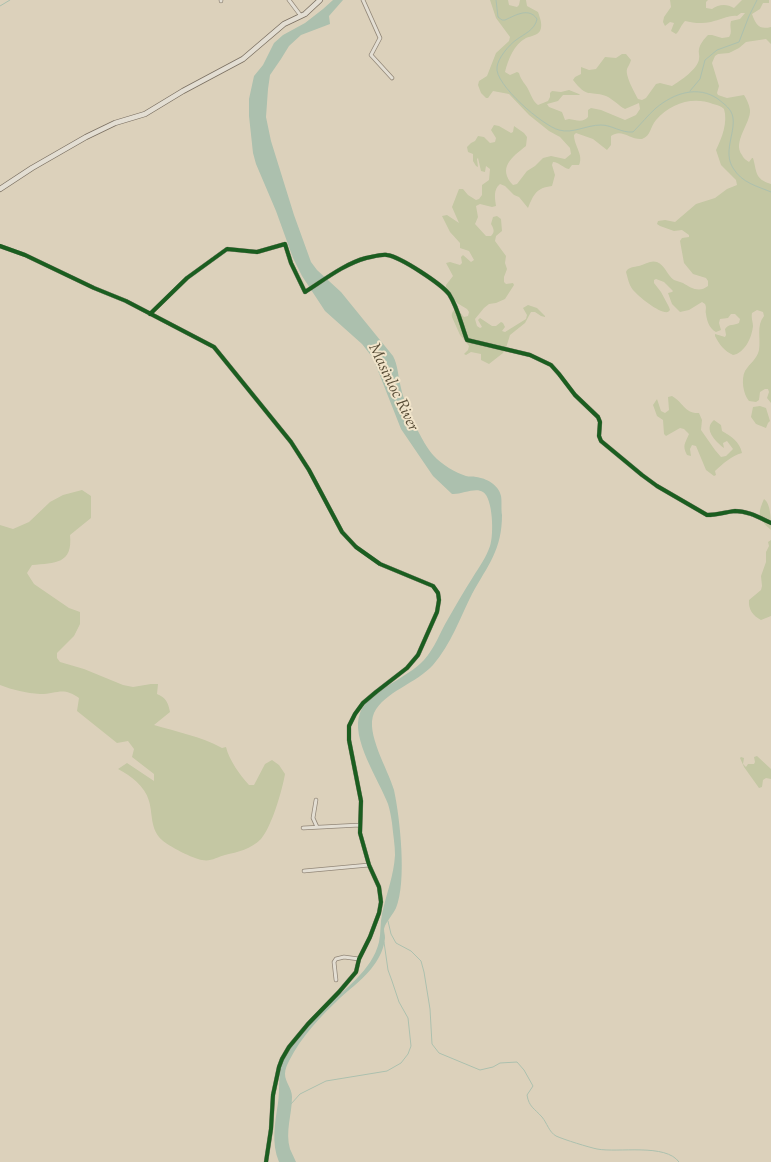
<!DOCTYPE html>
<html>
<head>
<meta charset="utf-8">
<style>
	body { margin:0 }
	canvas { display:block; background:#dcd1bb }
</style>
</head>
<body>
<canvas width="771" height="1162"></canvas>
<script>
const context = document.querySelector('canvas').getContext('2d');
context.lineJoin = 'round';
function paint(path, color) {
  context.fillStyle = color;
  context.fill(path, 'evenodd');
}
function trace(path, color, width, dash) {
  context.strokeStyle = color;
  context.lineWidth = width;
  context.lineCap = dash ? 'butt' : 'round';
  context.setLineDash(dash || []);
  context.stroke(path);
}
function label(font, color, halo, rows, align = 'center') {
  context.font = font + ' "Sorts Mill Goudy",serif';
  context.lineWidth = 4;
  context.setLineDash([]);
  context.textBaseline = 'middle';
  context.strokeStyle = halo;
  context.fillStyle = color;
  for (const [text, x, y, turn = 0] of rows) {
    context.save();
    context.translate(x, y);
    context.rotate((+turn || 0) * Math.PI / 180);
    context.textAlign = isNaN(turn) ? turn : align;
    if (halo) context.strokeText(text, 0, 0);
    context.fillText(text, 0, 0);
    context.restore();
  }
}
const green = new Path2D(`
	M490,0h18l1,5 8,2 2,-2 1,-5h6l1,6 11,6c2,6 5,13 2,19 -2,4 -9,5 -14,7 -12,6 -18,22 -21,34l5,3 7,-3 2,1c2,8 7,11 10,18 3,6 4,10 9,14l10,-4 2,-4v-4l2,-2 9,1 8,-2 10,4 1,1h-17l-5,6 -11,3 2,3 13,5 3,8 4,-1c7,1 14,4 19,-2v-7l3,-2 10,2 24,10 11,-5 4,-6 -1,-6 -14,6c-6,-3 -12,-10 -19,-13 -18,-6 -18,3 -33,-16l2,-3 6,-3v-7l8,3 7,-1 9,-12 11,1 6,-4h4l5,6c-1,4 -3,6 -4,9 -2,7 8,24 11,30l4,1 4,-2 10,-14 4,-1 12,3c8,-5 26,-17 27,-27 1,-3 -1,-7 0,-10 1,-5 5,-10 9,-14h4l10,3 7,-1c4,-5 0,-10 2,-16l9,-2 5,-6h-4l-4,3c-8,-1 -17,4 -26,6 -9,2 -18,1 -26,-1 -4,4 -6,11 -9,13l-5,-3 3,-8 -4,-1 -5,4 -2,-4 1,-5 7,-10 -1,-7h38l-2,2v6l6,1c7,-5 15,-5 22,-1l8,-8h27v3h-6l-3,6 -8,5c4,11 7,16 19,13v17l-5,-5 -20,3 -7,6 -10,5 -11,1 -3,2 -3,7 7,23 -2,7 1,2 9,3 17,-3c3,5 5,9 6,15 1,13 -18,32 -8,45 1,3 4,5 7,7l3,-4h1c4,13 1,21 18,26v219l-4,-5 2,-6 -1,-3h-3l-5,3 -1,8 -3,2 -7,-1c-6,-7 -8,-22 -4,-30 5,-8 12,-12 14,-21 2,-12 -3,-24 5,-34l-1,-4 -6,-2 -5,3c-1,5 1,9 1,13 -1,11 -8,27 -20,29 -9,-4 -14,-11 -18,-19v-2l10,3 1,-2 -1,-6c4,-6 9,-3 14,-6l1,-4 -5,-5h-4l-3,4 -8,1 -1,4 2,7 -5,2c-6,-3 -9,-10 -10,-18 -1,-4 1,-6 -1,-10l-3,-2 -13,8 -9,2 -8,-8 -4,-11 4,-1 1,-1 -9,-9 -8,-3 -2,1v3l7,9 8,15 1,3 -2,2c-8,2 -29,-15 -35,-22 -4,-5 -5,-11 -7,-18 2,-5 8,-5 13,-6 6,-2 12,-6 18,-4 8,3 10,13 17,18 3,1 6,2 9,3 8,5 16,10 25,3v-5l-2,-3 -13,-4 -9,-11 -4,-22 2,-3 7,-1v-2l-7,-5 -8,1 -14,-5 -3,-2 1,-3 7,-1 10,2 21,-18 19,-6 12,-9 10,-4 -1,-5 -15,-15 -5,-15c6,-12 12,-28 8,-41 -3,-3 -7,-4 -11,-5 -21,-8 -43,0 -57,16 -6,7 -5,16 -14,19 -12,1 -20,-11 -31,-3v9l-4,5 -14,-11 -17,-6 -2,2c0,11 10,20 5,30h-7l-3,4c-6,-1 -10,-7 -16,-7l-1,3 3,10 -3,11c-16,2 -18,8 -24,22l-9,-11 -5,-2 -9,-9 -5,-2c-7,6 -5,14 -4,22l-4,1 -12,-3 -4,2 2,11 -3,7 11,12h5c4,-4 3,-7 0,-12l2,-7 4,-1 4,3 1,12 -6,5 -1,5 11,15 -1,7 2,6 -3,8v5l2,2 7,-1 1,2 -9,14 -9,4 -7,1 -5,4 -9,11 2,7 3,2 2,-1 -4,-7 2,-2 12,8h4l5,-4 2,1 2,4 -3,4 3,1 21,-13 1,-4 -4,-7 5,-3 9,3 8,8v1l-4,-1 -6,-4h-4l-6,11 -15,12 -4,13 -3,5 -14,11 -8,-4v-6l-10,-2 -5,3 -2,-1 4,-4 1,-4 -9,-11 -8,-18c-1,-4 2,-8 5,-8l7,8 4,-1 1,-4 -2,-3 -10,-6 -11,-16v-2l7,-9 -7,-13 4,-1 10,3 2,-2 -1,-6 2,-2 8,7 3,-2 -5,-9 -9,-3v-5l-10,-11 -8,-16 5,-1 12,8 -7,-16 7,-18h4l5,6 8,5 3,-1 3,-4v-10l7,-5 1,-11 -4,-3 -1,6 -4,-1 -3,-13 -1,1 1,8 -2,-1 -3,-5v-7l-5,-2 -1,-5 4,-4 4,-2 3,-5 6,1 6,6 5,-1 1,-4 -5,-8 3,-5 5,1 12,7 2,-1 1,-6 10,7 3,4 -1,9c-14,11 -29,22 -13,39l4,-1 10,-13 8,-5 8,-8 8,-2 14,3 6,-5 -1,-6 -10,-11 -11,-6 -20,-16 -20,-21 -16,-3 -5,7h-2l-5,-5 -3,-8 1,-4 8,-5 9,-23 13,-12 1,-4 -14,-19z
	M672,396c11,6 13,18 27,17l3,7 -1,10 14,20 6,7 5,-1 7,-7 -6,-8 -4,2 1,5c-9,-7 -21,-19 -10,-28l7,5 1,6c9,5 18,11 20,22 -11,3 -18,10 -27,18l1,4 -2,1 -8,-6 -10,-24 -4,-1 -2,4 1,7 -4,-1c-5,-10 -2,-11 2,-21l-5,-5 -4,-1 -14,8 -2,-2 -1,-14 -6,-4 -4,-11 4,-6 4,12 4,2 4,-3 -1,-13z
	M760,406l6,2 4,13 -2,2 -2,5 -10,-4 -5,-7 2,-10z
	M82,490l9,6v22l-21,17c3,29 -15,28 -38,30l-5,8 7,11 35,24 11,4v12l-6,12 -17,17v5l3,4 24,7 39,16 10,2 18,-3h7l-1,10c9,4 11,8 13,18l-16,13c23,7 46,11 68,23l4,-1c3,13 14,28 23,38h5l11,-21 7,-4 7,5 6,9c-3,17 -13,52 -24,65 -10,10 -23,13 -36,16 -8,2 -14,7 -23,5 -8,-1 -34,-14 -40,-20 -12,-11 -9,-25 -13,-39 -4,-15 -18,-25 -31,-32l9,-6 27,18v-7l-22,-17 2,-8 -6,-8 -11,2 -40,-32 2,-13c-16,-12 -22,-4 -39,-4 -14,-1 -27,-4 -40,-9v-160l13,4 16,-7 21,-20 13,-7z
	M764,499c7,5 7,21 7,31 -13,-12 -14,-15 -7,-31z
	M771,540v76l-10,4c-8,-4 -13,-11 -12,-20l12,-10 1,-4 -1,-10 5,-14v-10l3,-6 -1,-4z
	M741,757l3,1 -1,6 3,3 2,-3h6l1,-2 -1,-5 3,-1 14,13v10l-5,-1 -3,2 -1,7 -3,1 -15,-21 -4,-9z`);
const water = new Path2D(`
	M333,0h10l-14,16 1,8 -29,11 -12,11 -8,13 -11,16 -2,14 -2,28 5,24 23,74 17,47 6,8 24,22 52,64c5,9 5,21 8,32 3,16 22,57 33,68 7,8 22,17 32,20 3,1 7,0 10,1 10,1 23,8 25,19 1,5 0,13 1,19 0,35 -14,50 -30,79 -12,24 -21,50 -39,71 -16,18 -49,27 -59,48 -9,20 14,56 20,77 6,28 13,92 2,118 -3,7 -10,13 -12,21 0,4 1,5 1,9 -1,10 -5,19 -11,27 -9,13 -22,22 -34,33 -19,18 -39,39 -51,63 -2,4 -4,8 -4,13 0,8 7,14 7,23 0,17 -7,35 -2,52 2,4 4,9 6,13h-17c-8,-19 -4,-39 -1,-59 2,-12 0,-29 4,-40 8,-20 26,-38 42,-54 20,-20 48,-38 55,-67 2,-9 1,-19 3,-28 4,-19 12,-39 13,-59 0,-10 -2,-21 -3,-32 -1,-6 -2,-13 -4,-19 -9,-24 -38,-66 -28,-91 8,-22 48,-35 64,-53 11,-12 16,-28 24,-41 8,-14 16,-28 25,-42 6,-10 13,-19 17,-31 4,-11 3,-48 -7,-54 -8,-5 -22,3 -31,2l-19,-18 -32,-47 -28,-71 -11,-14 -37,-33 -23,-35 -9,-18 -17,-47 -20,-47 -3,-11 -4,-37v-17l5,-23 9,-11 11,-22 9,-8 22,-12 18,-14z`);
const stream = new Path2D(`
	M496,0l2,17 4,3h3c11,-5 24,-13 32,-1 -2,11 -13,15 -21,21 -7,5 -18,18 -19,27 -3,17 46,59 62,63 14,4 27,-5 42,-5 11,0 20,8 32,7 8,-8 15,-17 23,-24 18,-15 42,-23 62,-9 6,5 14,10 15,19 2,16 -10,34 0,50 9,15 24,18 38,24
	M0,6l10,-6
	M690,91l10,-12 5,-19 12,-10 22,-8 10,-26 8,-16
	M388,921l3,13 5,9 15,8 10,10 3,11 6,37 2,35 7,9 41,17 13,-3 7,-4 17,-1 7,8 9,16 -6,9c2,12 7,13 15,22 5,6 7,15 14,19 9,4 32,11 41,13 21,4 69,-6 82,13
	M291,1104l9,-10 26,-13 61,-10 14,-8 7,-9 3,-8 -3,-28 -9,-16 -7,-21 -4,-11 -4,-28`);
const street = new Path2D(`
	M221,0v1
	M289,0l12,16
	M363,0l17,38 -9,17 21,23
	M0,246l25,9 69,33 32,13 88,46 77,95 18,28 33,62 14,15 24,17 53,22 5,7 1,7 -2,12 -19,43 -11,13 -31,24 -13,11 -8,11 -6,12v14l12,61 -1,32 9,32 10,22 2,15 -2,11 -9,24 -11,22 -3,13 -17,20 -31,32 -19,23 -7,12 -3,8 -6,28 -2,34 -5,33
	M150,314l37,-36 40,-29 30,3 28,-8 6,19 14,29c19,-12 39,-28 61,-34 6,-1 16,-4 21,-3 14,2 54,29 62,39 9,14 12,30 18,46l63,15 21,10 8,9 16,21 23,22 2,5 -1,14 2,5 41,34 15,11 50,29c10,0 19,-3 28,-4 13,0 25,7 36,12
	M316,800l-3,18 4,9
	M303,828l57,-3
	M304,871l65,-6
	M336,980l-2,-18 2,-3 8,-2 15,2`);
const secondary = new Path2D(`
	M0,189l32,-21 54,-31 29,-14 30,-9 38,-23 60,-32 41,-35 21,-10 15,-14`);
const cycleway = new Path2D(`
	M0,246l25,9 69,33 32,13 88,46 77,95 18,28 33,62 14,15 24,17 53,22 5,7 1,7 -2,12 -19,43 -11,13 -31,24 -13,11 -8,11 -6,12v14l12,61 -1,32 9,32 10,22 2,15 -2,11 -9,24 -11,22 -3,13 -17,20 -31,32 -19,23 -7,12 -3,8 -6,28 -2,34 -5,33
	M150,314l37,-36 40,-29 30,3 28,-8 6,19 14,29c19,-12 39,-28 61,-34 6,-1 16,-4 21,-3 14,2 54,29 62,39 9,14 12,30 18,46l63,15 21,10 8,9 16,21 23,22 2,5 -1,14 2,5 41,34 15,11 50,29c10,0 19,-3 28,-4 13,0 25,7 36,12`);
const waterNames = [
	["Masinloc River",392,388,64]
];
paint(green, '#c4c7a3');
paint(water, '#acc0ae');
trace(stream, '#acc0ae', 1);
trace(street, '#928778', 4.5);
trace(secondary, '#7a6f61', 6);
trace(street, '#e3ded3', 3);
trace(secondary, '#e3ded3', 4.5);
trace(cycleway, '#1b5e20', 4);
label('italic 16px', '#574c36', '#f1e4ca', waterNames);
</script>
</body>
</html>
